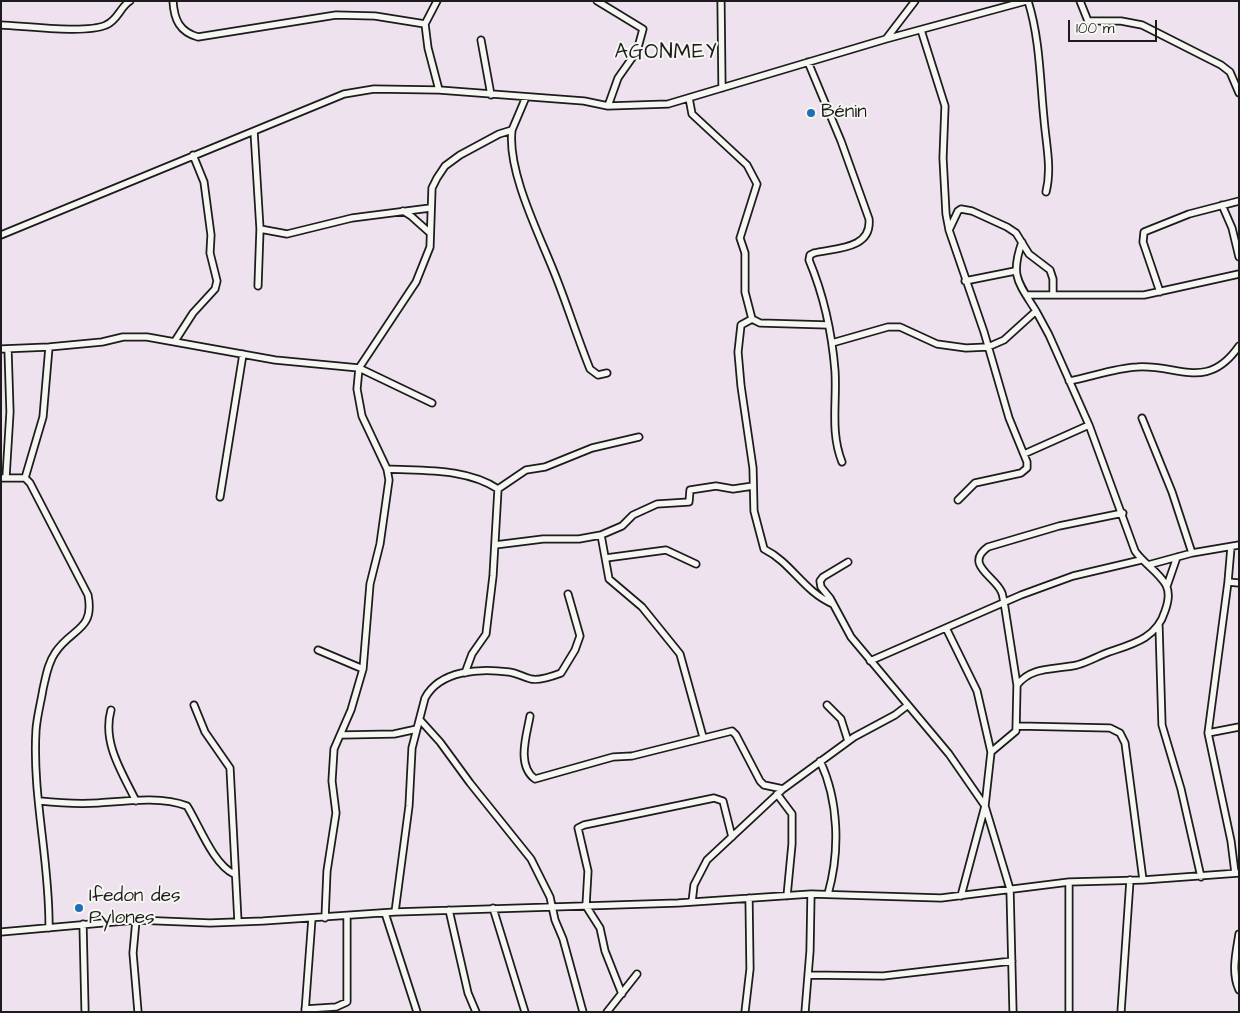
<!DOCTYPE html>
<html>
<head>
<meta charset="utf-8">
<style>
	body { margin:0 }
	#map { position:relative; width:1240px; height:1013px; overflow:hidden; background:#ede2ed; font-family:"Architects Daughter",sans-serif }
	canvas { display:block }
	.frame { position:absolute; inset:0; border:2px solid #1c1c1c; pointer-events:none }
	.scale { position:absolute; left:1068px; top:20px; width:89px; height:22px; box-sizing:border-box; border:2px solid #1c1c1c; border-top:0; padding-left:6px; font-size:15px; line-height:18px; white-space:nowrap; color:#1c1c1c; -webkit-text-stroke:4px #f6f6f2; paint-order:stroke }
</style>
</head>
<body>
<div id="map">
<canvas width="1240" height="1013"></canvas>
<div class="frame"></div>
<div class="scale">100 m</div>
</div>
<script>
const context = document.querySelector('canvas').getContext('2d');
context.lineJoin = 'round';
function trace(path, color, width, dash) {
  context.strokeStyle = color;
  context.lineWidth = width;
  context.lineCap = dash ? 'butt' : 'round';
  context.setLineDash(dash || []);
  context.stroke(path);
}
function label(font, color, halo, rows, align = 'center') {
  context.font = font + ' "Architects Daughter",sans-serif';
  context.lineWidth = 4;
  context.setLineDash([]);
  context.textBaseline = 'middle';
  context.strokeStyle = halo;
  context.fillStyle = color;
  for (const [text, x, y, turn = 0] of rows) {
    context.save();
    context.translate(x, y);
    context.rotate((+turn || 0) * Math.PI / 180);
    context.textAlign = isNaN(turn) ? turn : align;
    if (halo) context.strokeText(text, 0, 0);
    context.fillText(text, 0, 0);
    context.restore();
  }
}
const minor = new Path2D(`
	M173,1c1,19 7,31 25,36l138,-22 39,1 50,8
	M437,1l-12,23 3,24 11,42
	M597,1l46,28 -6,22 -19,27 -10,28
	M721,1l1,87
	M1028,1c12,38 12,79 16,118 2,25 8,49 2,73
	M1080,1l8,20h33l21,4 79,40 9,7 9,21
	M1,25c25,1 85,9 105,0 12,-5 14,-18 24,-24
	M921,30l24,76 -2,52 3,56 3,16 35,102 25,86 18,44v6l-6,5 -46,10 -17,17
	M886,39l140,-38
	M481,40l10,55
	M808,62l33,79 28,78c3,30 -33,29 -55,34l-4,2 -1,5c15,36 23,73 26,111 2,31 -5,61 7,91
	M689,98l3,16 55,51 10,19 -17,54 5,15v39l7,27 8,4 68,2
	M512,130c-5,41 27,104 42,142 13,32 23,65 36,97l8,6 9,-2
	M254,131l6,98 -2,57
	M1222,205l10,23 7,29
	M403,211l8,5 19,17
	M260,229l27,5 65,-16 78,-10
	M949,230l9,-19 3,-2 11,2 35,16 9,6 13,21 21,16 3,9v16
	M1,235l343,-141 30,-5 65,1 145,11 24,5 60,-2 218,-65 29,-38
	M1022,242c-12,34 -4,40 14,69
	M965,281l50,-10
	M1160,292l-17,-50 1,-10 45,-18 50,-13
	M1026,295h118l95,-21
	M752,319l-11,6 -3,27 3,34 12,82 1,43 10,38c28,14 39,42 69,55
	M175,341l18,-28 22,-24 2,-8 -7,-28 1,-18 -7,-53 -11,-27
	M832,343l56,-16h12l37,17 29,4 22,-1 16,-7 32,-29 13,24 40,90 46,126c9,13 23,20 31,34 4,8 2,18 -1,26 -8,27 -32,33 -56,41 -11,4 -21,10 -32,13 -23,5 -45,1 -60,20l-1,46 -25,21 -6,54 -24,90
	M1,349l48,-2 53,-5 21,-5h24l128,23 84,8 73,35
	M1069,381c22,-4 46,-13 68,-14 41,-3 70,25 102,-21
	M1142,418l30,74 20,61
	M1024,454l65,-29
	M387,469c37,2 79,-1 111,20l-5,87 -7,58 -14,20 -7,19
	M6,477l4,-65 -2,-63
	M1,478h24l5,5 58,112c7,36 -17,33 -33,58 -7,10 -9,23 -12,36 -2,13 -6,27 -7,41 -4,66 14,132 13,198
	M25,478l18,-61 6,-70
	M498,489l28,-19 19,-3 47,-19 47,-11
	M220,497l23,-143
	M601,535l21,-9 11,-11 24,-11 32,-2 1,-12 26,-4 17,3 20,-3
	M495,545l48,-6h36l22,-4 8,44 33,28 38,47 23,83
	M606,558l60,-8 30,14
	M848,562l-25,15 -3,4 1,6 9,11 21,39 98,117 36,52 25,83 3,123
	M1148,565l44,-12 47,-8
	M1228,582l3,-35
	M1167,586l10,-29
	M1159,626l3,99 19,64 20,88
	M946,628l31,63 14,61
	M318,650l45,19
	M870,661l151,-66 52,-19 68,-16
	M1017,685l-13,-83c-1,-3 -1,-8 -3,-11 -7,-15 -37,-27 -13,-44l71,-21 64,-13
	M194,705l11,27 25,36 8,154
	M827,705l14,14 7,22
	M111,710c-9,33 11,62 25,91
	M530,716c-3,18 -14,49 5,63l78,-22 19,-1 100,-25 4,4 24,46 4,4 19,4
	M421,721l19,21 30,41 61,76 19,38 5,23 8,19 20,73
	M1018,726l92,2 10,5 5,10 18,137
	M1208,733l31,-6
	M342,735l52,-1 23,-5
	M820,761c19,40 20,91 8,133
	M777,794l15,20v30l-5,52
	M40,801c19,2 39,3 58,2 28,-2 63,-7 89,3 12,19 26,58 47,68
	M1235,873l-4,-32 -23,-108 20,-151 11,1
	M1069,882v130
	M692,902l2,-17 13,-25 76,-71 71,-52 41,-22 13,-10
	M493,908l32,104
	M449,910l19,83 8,19
	M395,912l14,-106 3,-58 13,-50c15,-28 55,-30 84,-26 8,1 14,5 22,7 9,2 22,-3 30,-6l14,-23 5,-14 -12,-42
	M385,913l32,99
	M325,918l2,-47 9,-58 -4,-32 2,-32 17,-39 12,-41 7,-85 10,-40 9,-64 -2,-11 -25,-53 -5,-27 2,-21 57,-86 14,-35 2,-59 5,-10 8,-12 15,-11 39,-21 13,-4 14,-33
	M136,920l-3,33 5,59
	M83,924l2,86
	M1,932l135,-12 74,3 53,-2 132,-9 283,-9 133,-9 130,4 128,-16 74,-2 96,-7
	M1239,934c-3,19 -8,38 0,56
	M809,975l74,1 129,-15
	M622,994l-17,-43 -5,-23 -14,-22 2,-35 -10,-43 6,-3 130,-27 9,3 9,36
	M305,1009l31,-2 11,-5v-86
	M305,1012l7,-94
	M607,1012l30,-38
	M745,1012l5,-43 -1,-71
	M805,1012l5,-61 1,-57
	M1121,1012l9,-132`);
const markers = [
	[811,113,5,"#1f6fb2"],
	[79,908,5,"#1f6fb2"]
];
const poiNames = [
	["Bénin",821,113],
	["Ifedon des",89,897],
	["Pylones",89,919]
];
const quarterNames = [
	["AGONMEY",666,54]
];
trace(minor, '#1c1c1c', 9);
trace(minor, '#f6f6f2', 5.5);
for (const [x, y, r, color] of markers) {
  const dot = new Path2D();
  dot.arc(x, y, r, 0, 2 * Math.PI);
  context.fillStyle = color;
  context.fill(dot);
  trace(dot, '#f6f6f2', 2);
}
label('19px', '#1c1c1c', '#f6f6f2', poiNames, 'left');
context.letterSpacing = '1px';
label('21px', '#1c1c1c', '#f6f6f2', quarterNames);
context.letterSpacing = '0px';
</script>
</body>
</html>
